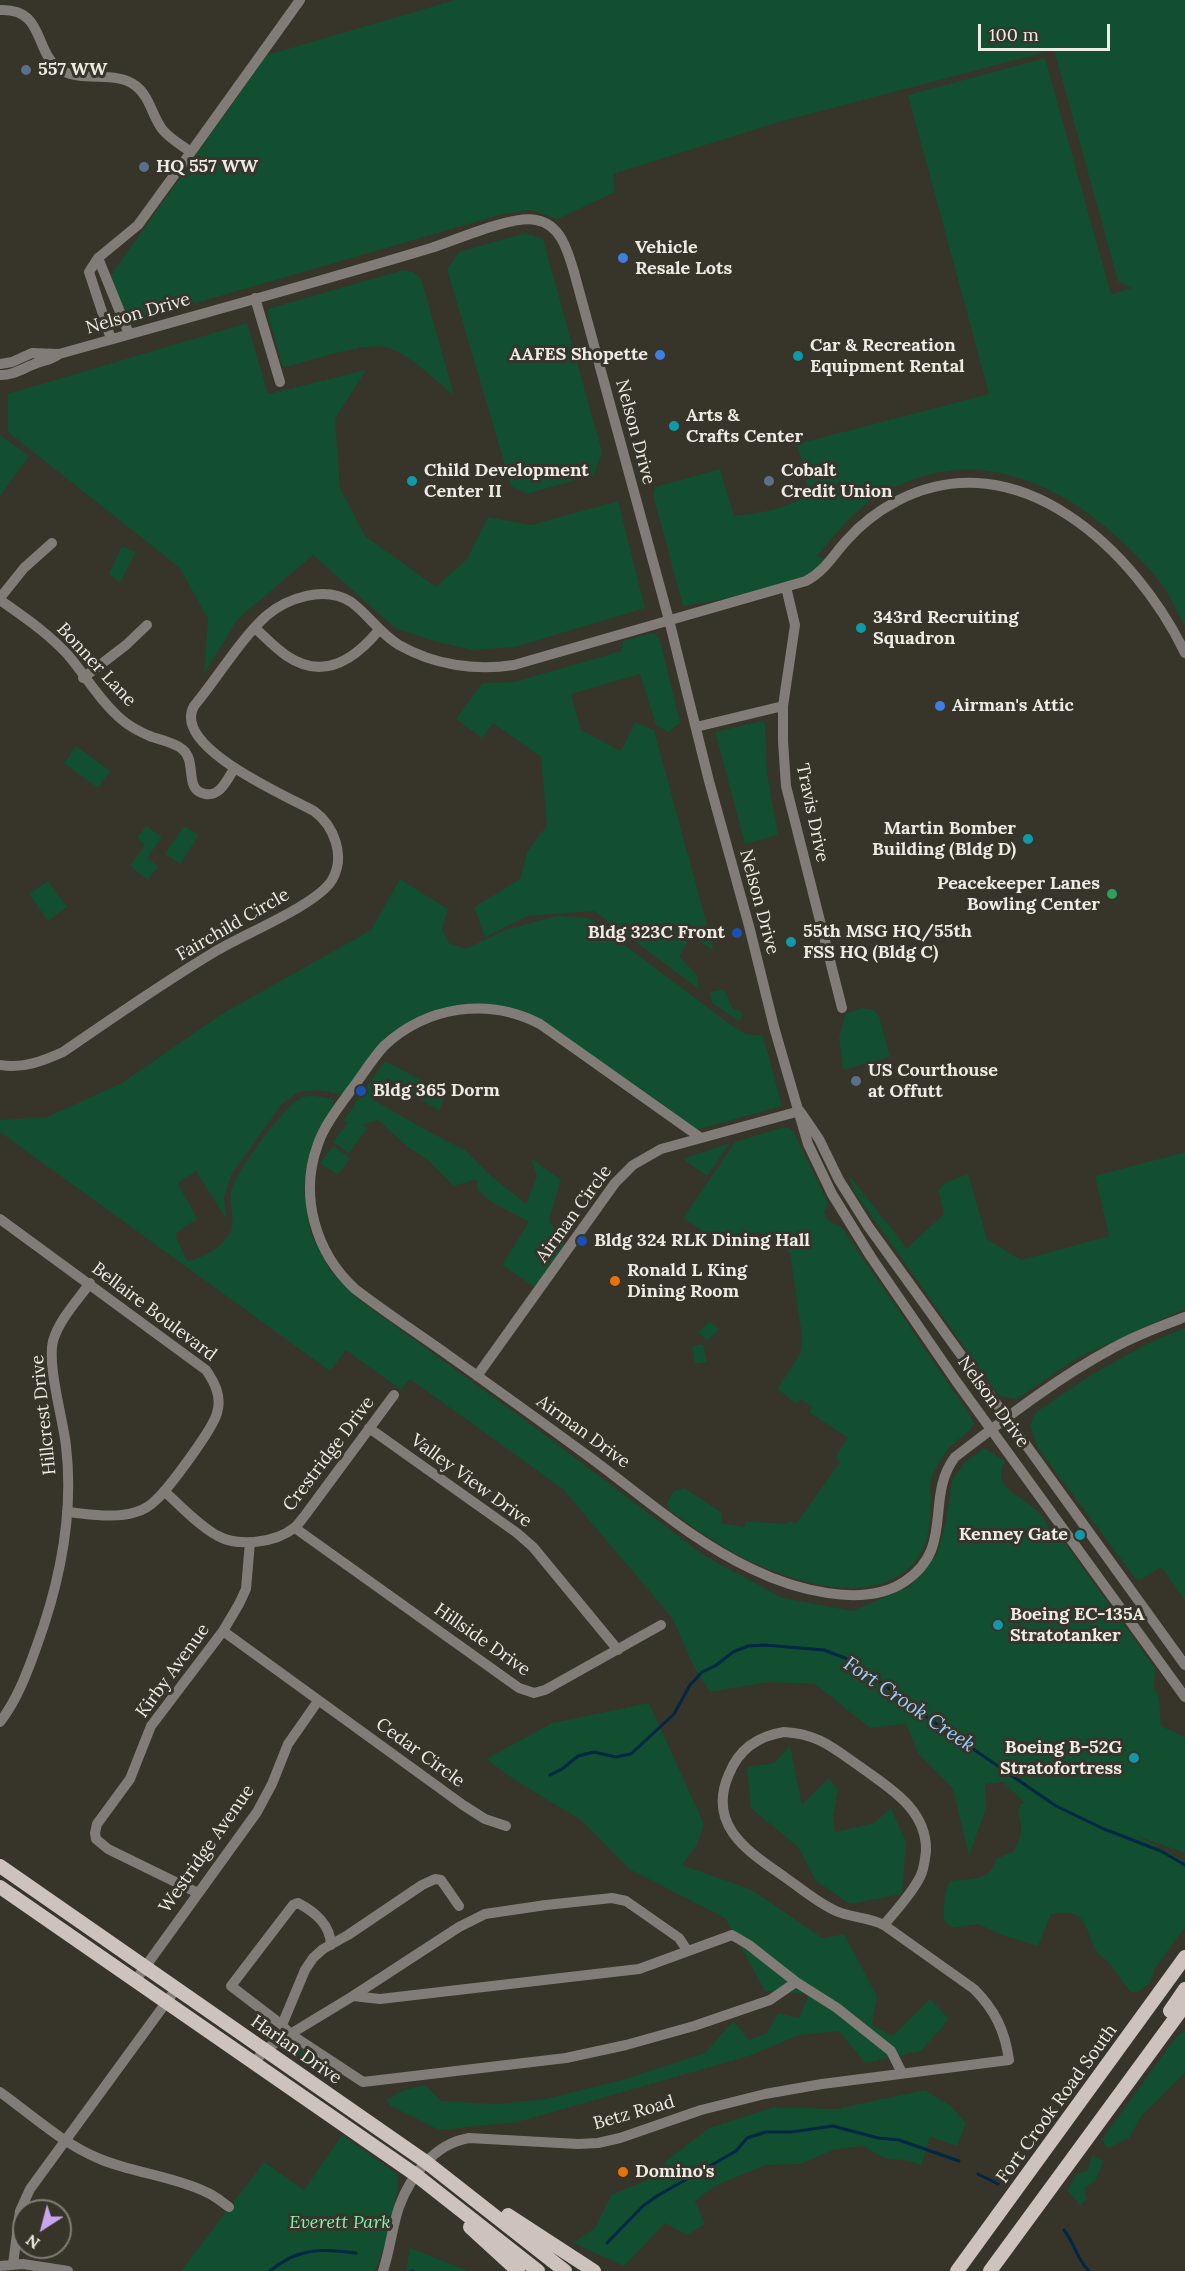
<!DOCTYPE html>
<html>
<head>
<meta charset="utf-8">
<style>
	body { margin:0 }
	#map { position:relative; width:1185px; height:2271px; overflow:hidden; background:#373429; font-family:Lora,serif }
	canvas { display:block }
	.north { position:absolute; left:12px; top:2199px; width:60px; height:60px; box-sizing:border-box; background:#373429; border:2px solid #807d74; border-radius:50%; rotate:216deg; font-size:16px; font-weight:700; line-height:24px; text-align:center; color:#edebe4 }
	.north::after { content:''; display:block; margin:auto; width:21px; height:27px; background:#c9a5ee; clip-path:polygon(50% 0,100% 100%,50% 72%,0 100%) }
	.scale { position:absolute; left:978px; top:24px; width:132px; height:27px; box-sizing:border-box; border:3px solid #edebe4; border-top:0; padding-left:8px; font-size:18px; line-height:21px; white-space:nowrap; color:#edebe4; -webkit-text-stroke:4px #373429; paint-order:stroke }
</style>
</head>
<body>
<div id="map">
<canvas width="1185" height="2271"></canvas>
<div class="north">N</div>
<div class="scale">100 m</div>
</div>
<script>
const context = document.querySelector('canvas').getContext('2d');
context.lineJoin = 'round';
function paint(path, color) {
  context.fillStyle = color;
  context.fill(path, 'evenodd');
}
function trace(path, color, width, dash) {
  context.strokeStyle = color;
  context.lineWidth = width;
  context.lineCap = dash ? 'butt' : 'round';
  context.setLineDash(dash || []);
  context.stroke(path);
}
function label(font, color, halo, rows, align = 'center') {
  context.font = font + ' Lora,serif';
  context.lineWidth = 6;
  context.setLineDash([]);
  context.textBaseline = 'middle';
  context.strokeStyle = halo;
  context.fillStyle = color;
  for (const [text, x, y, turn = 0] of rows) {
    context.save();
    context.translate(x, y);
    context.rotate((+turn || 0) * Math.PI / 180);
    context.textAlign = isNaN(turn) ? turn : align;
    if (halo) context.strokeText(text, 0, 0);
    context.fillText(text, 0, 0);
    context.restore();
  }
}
const green = new Path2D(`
	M455,0h730v627c-9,-19 -20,-40 -33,-55 -61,-69 -151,-129 -245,-90 -9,4 -21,7 -29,13 -24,16 -43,39 -61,61l8,3 -12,15 -78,23 -52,9 -30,-111 2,-8 65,-18 14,47c17,-2 68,-8 72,-26 3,-13 -6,-33 -9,-46l192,-50 -81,-299 137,-37 66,236 21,-6 -14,-7 -64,-231 -275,72 -166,52 2,18 -57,27 -28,-9 -27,4 -362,105c-21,-4 -23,-26 -30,-44l156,-220z
	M525,233l18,6 59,213 -8,23 -67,19 -16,-8 -64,-217 12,-17z
	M403,270l10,2 8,6 33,117c-18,-14 -47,-43 -68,-48 -22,-5 -77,14 -101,20l-3,-2 -15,-54 4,-3z
	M247,323l21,71 98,-24 -31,49 5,69 25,48 71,51 31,-28 21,-42 43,8 87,-24 27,107 -130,39 -42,3 -40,-9 -38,-13 -82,-73 -75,64 -34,55 4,-55 -28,-51 -172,-136v-38z
	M0,435l29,21 -29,40z
	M122,546l14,6 -16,31 -11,-9z
	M653,633l7,6 20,84 -12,9 -12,-7 -16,-51 -69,20 10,36 40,21 14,-29 19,8 60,221 -23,-15 -12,21 18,18 2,14 -105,-78 -66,5 -43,21 -11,-30 46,-28 7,-27 20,-27 -6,-68 -48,-34 -11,15 -26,-19 26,-36 32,-1 107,-31 2,-10z
	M762,721l3,3 2,48 11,63 -33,9 -30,-112z
	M76,746l34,25 -12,17 -34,-25z
	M146,826l16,11 -15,21 11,8 -10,14 -18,-14 15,-21 -8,-7z
	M184,826l15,9 -19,29 -15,-10z
	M400,879l48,30 -6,20 7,14 16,6 43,-20 49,-13 32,2 139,105 18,11 17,2 19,70 -86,24 -142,-102 -28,-16 -23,-5 -33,-4 -36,8 -26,13 -65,71 -25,-5 -20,2 -17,13 -50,70 -7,23 2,21 -30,-48 -18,12 19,36 -22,15 12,27c15,-2 42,-17 45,-34 2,-14 -5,-29 1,-42 7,-18 51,-79 68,-87 11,-5 21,-1 32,2l1,5 -22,41 -8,44 7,44 20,38 27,27 175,127 172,130 78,42 69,13 57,-24 28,-33 9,-33 6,-41 12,-17 20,-15 21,13c-15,28 16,33 31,49 9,8 13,18 17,29l6,-4 96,133 -1,19 5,11 2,28 24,11v116l-48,-17 48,25v66l-30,41 -5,15 -12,9h-7c-9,-9 -14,-21 -23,-30 -4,-4 -10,-8 -13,-13 -12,-27 -10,-41 -44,-35l-13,32 -33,-10 -27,-12 -25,4c-4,-3 -6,-4 -8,-7 -3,-7 0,-34 5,-40 20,-3 41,1 46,-22l18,-8c4,-8 7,-16 7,-24 0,-10 -6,-15 0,-23l4,-1 -22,-21 -18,2 1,24 -17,48 -16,-67 -35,-36 -12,-29 -36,4 -55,-44 -46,-2 -59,10 -15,-23 -23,-51 -109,-129 -153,-110 -9,11 -55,-40 -16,21 -330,-239v-12l47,-3 75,-34 98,-68 151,-85z
	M48,881l19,26 -19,14 -19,-27z
	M724,989l9,21 6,-1 4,6 -4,6 -27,-18 -2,-11z
	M862,1008l12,2 5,6 11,41 -47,13 -4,-32 6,-24z
	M385,1061l61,32 -7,18 -51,-33 -16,21 54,31 39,20 25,25 36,29 11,-28 -6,-18 30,22 -12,40 15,26 -29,41 -33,-22 27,-43 -36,-19 -16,-13v-11l-23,7 -25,-25 -21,-14 -30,-27 -15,5 4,3 -18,25 -16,-11 15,-20 -5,-1z
	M781,1128h8l4,3 35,72 -4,10 5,8 13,7 128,187 4,9c-7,11 -18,16 -26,25 -6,8 -15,23 -17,32 -2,6 0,13 0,19 -1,16 -1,34 -8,49 -37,72 -150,28 -201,-3 -18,-11 -36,-24 -53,-36l-2,-9 7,-10 11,-3 37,25 -1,10 23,4 2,-6 38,3 6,-3 6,3 44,-62 -5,-5 13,-19 -39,-26 3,-5 -11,-8 -4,5 -20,-15 23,-35 2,-17 -12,-84 -16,-15 -16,-6 -34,5 -14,-1 -27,-18 52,-76z
	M730,1143l-23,33 -24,-17z
	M333,1146l17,12 -12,17 -18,-12z
	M1185,1152v157l-108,49 -60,41 -18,-3 -143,-202 -9,-21 60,75 37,-34 -6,-24 9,-8 21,-8 19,65 34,21 88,-24 -14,-60z
	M710,1321l9,8 -12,12 -9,-9z
	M1185,1328v273l-24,-34 -21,13 -5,-2 -97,-130 -8,-22 5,-13 56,-38 56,-31z
	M703,1344l4,18 -12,2 -3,-18z
	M649,1703l55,121 -7,21 -15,20 70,25 70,48 22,-4 33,62 -5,29 21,11 37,-37 19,20 -28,32 -56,12 -26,-32 -40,4 -50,21 -231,66 -79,8 -48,-24 -5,-6 18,-10 21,-5 16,16 56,3 48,-5 77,-19 83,-27 28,-32 16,19 18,-7 11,-20 21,5 10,-24 -44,-3 -40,-73 -96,-49 -48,-49 -68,-41 -27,-20 66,-36z
	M790,1746l12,59 27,-27 9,12 -5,28 2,14 39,-9 17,-15 15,34 -4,52 -52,10 -34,-23 -17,-33 -48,-40 -4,-41 27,-4z
	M1185,2031v42l-43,42 -13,23 -22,11 -5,-10 75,-103z
	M287,2043l12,3 33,27 -9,-2 -41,-21z
	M925,2090l26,16 15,17 -9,23 -27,-9 -9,29 -10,-5 -27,-3 -21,-12 -30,4 -33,14 -35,1 -50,21 -20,15 10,23 -18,11 -22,-12 -41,43 -51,-23 22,-15 16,-33 48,-20 8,-15 42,-32 65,-21 62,2z
	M342,2135l55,39c4,22 -13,76 -22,97h-194l83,-109 40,28z
	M1092,2155l11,6 -7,19 -12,9 3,10 -7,6 -13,-15 10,-16 11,-4z
	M410,2248l58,23h-62z`);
const stream = new Path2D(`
	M550,1775l12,-6 16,-13 16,-4 22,5 15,-3 43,-40 16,-29 12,-13 13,-6 18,-14 15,-6 16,-1 60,5 21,8 26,17 57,43 128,88 48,23 57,22 24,14
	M978,2174l20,10
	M1064,2230c12,15 12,29 25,41
	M607,2243l36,-37 14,-10 79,-45 11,-13 19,-6h25l42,-6 45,12 21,2 60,21
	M270,2271c27,-23 53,-23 86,-18
	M412,2271h1`);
const minor = new Path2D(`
	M0,10c46,-2 33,43 61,60 22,13 55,0 75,16 14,11 16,30 26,43 8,10 19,16 29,23l-53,73 -40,33 -9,14 22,67
	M191,152l109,-152
	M98,258l31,76
	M255,298l25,84
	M0,364l12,-2 20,-9 27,1 43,-12c109,-31 220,-61 329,-94 25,-8 81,-33 105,-28 25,4 32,32 38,52l95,348 40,161 40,145 25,101 34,117 24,50 39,63 85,124 229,316
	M0,375c15,0 23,-7 37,-12 9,-3 15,-3 22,-9
	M786,587l9,38 -12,81v35l3,45 56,222
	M0,598l24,-30 28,-25
	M0,600c24,17 48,33 68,55 18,21 31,45 53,64 8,7 21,14 31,18 10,3 23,6 30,12 16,12 1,41 23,45 15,3 22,-14 29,-25
	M255,628c10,9 20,20 32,28 37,25 68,3 92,-26
	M83,678l43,-33 21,-20
	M696,727l87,-21
	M0,1065c23,4 43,-4 63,-13 51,-35 101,-70 153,-101 28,-17 101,-46 116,-71 14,-24 2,-54 -18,-69 -27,-15 -143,-64 -120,-105 24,-29 45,-65 72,-90 21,-18 59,-31 85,-14 17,12 28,31 48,43 35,20 76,26 115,20l292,-84c18,-9 27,-26 41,-41 14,-16 31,-29 50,-39 121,-63 239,50 288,152
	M802,1114l17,25 20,41 29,46 317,439
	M701,1138l-161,-114c-52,-27 -113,-18 -156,22 -12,13 -22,30 -33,44 -12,17 -26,34 -33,54 -19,51 -3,108 37,145 30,23 62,44 93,66 45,32 91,65 136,98 55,40 106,87 168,116 41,20 111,40 152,13 52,-34 20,-84 51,-125 51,-39 102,-79 158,-109 23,-13 48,-22 72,-31
	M0,1219l206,151c9,13 16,27 11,43 -4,16 -48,75 -61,87 -5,5 -13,10 -20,12 -22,7 -46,2 -69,0
	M477,1376l138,-193 18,-18 28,-16 139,-38
	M369,1428l148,105 16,14 85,103
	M164,1491c17,15 34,34 54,45 20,11 57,7 76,-8 4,-3 8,-9 12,-14l88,-119
	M295,1528l224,160 15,5 11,-3 116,-65
	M223,1631l240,174 22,14 21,7
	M0,1722c17,-22 27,-49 36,-74 24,-65 38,-134 30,-202 -3,-27 -19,-81 -13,-105 6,-21 24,-40 37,-58
	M784,1732c36,2 50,17 78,36 29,21 65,42 64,83 -1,8 -2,19 -6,26 -9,18 -24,33 -36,48 -15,-8 -32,-7 -48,-14 -18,-8 -33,-21 -50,-33 -37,-26 -80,-52 -57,-104 10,-25 29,-38 55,-42z
	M198,1893l-90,-44 -12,-10 -1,-6 2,-9 33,-45 21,-53 72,-95 16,-27 7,-15 4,-47
	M331,1945c-1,-21 -16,-33 -33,-42l-5,2 -62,81 51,39 8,9 73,48 203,-24 60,-13 68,-19 76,-26 26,-18
	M135,1981l122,-169 15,-28 16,-40 30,-43
	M353,1996l106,-69 26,-13 61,-9 66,-7 14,3 53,37 8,12
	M282,2025l23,-55 8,-12 10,-9 25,-14 74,-50 13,-6 6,1 18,26
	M254,2064l10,-14 89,-54 27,3 259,-30 93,-34 17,10 47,37 41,26 54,43 11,22
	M0,2092c32,23 63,52 100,67 34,14 72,17 106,33 8,3 16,10 23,15
	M13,2264l7,-53 10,-22 146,-200
	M0,2266l23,-2 45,7
	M383,2271c7,-21 9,-43 16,-64 12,-32 35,-63 70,-69l109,6 20,-1 22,-5 81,-28 64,-16 57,-10 187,-24c-4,-29 -14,-50 -35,-71l-90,-64`);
const major = new Path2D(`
	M0,1866l426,296 139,109
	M0,1887l416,288 122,96
	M1170,2011l15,-22
	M508,2215l86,56
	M470,2227l48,44
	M957,2271l228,-314
	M990,2271l195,-266`);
const markers = [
	[26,70,6,"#5c6f8a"],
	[144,167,6,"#5c6f8a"],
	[623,258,6,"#3f7fe0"],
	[660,355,6,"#3f7fe0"],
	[798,356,6,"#0f9aa8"],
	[674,426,6,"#0f9aa8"],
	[412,481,6,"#0f9aa8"],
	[769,481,6,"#5c6f8a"],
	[861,628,6,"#0f9aa8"],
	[940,706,6,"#3f7fe0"],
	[1028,839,6,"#0f9aa8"],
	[1112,894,6,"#2e9e5b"],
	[737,933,6,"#1a4fb4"],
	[791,942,6,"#0f9aa8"],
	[856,1081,6,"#5c6f8a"],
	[361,1091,6,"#1a4fb4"],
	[582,1241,6,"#1a4fb4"],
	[615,1281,6,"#e8710a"],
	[1080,1535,6,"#0f9aa8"],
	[998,1625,6,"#0f9aa8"],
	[1134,1758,6,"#0f9aa8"],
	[623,2172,6,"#e8710a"]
];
const poiNames = [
	["557 WW",38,70],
	["HQ 557 WW",156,167],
	["Vehicle",635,248],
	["Resale Lots",635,269],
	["Car & Recreation",810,346],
	["Equipment Rental",810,367],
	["AAFES Shopette",648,355,"right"],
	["Arts &",686,416],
	["Crafts Center",686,437],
	["Child Development",424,471],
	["Center II",424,492],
	["Cobalt",781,471],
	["Credit Union",781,492],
	["343rd Recruiting",873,618],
	["Squadron",873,639],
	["Airman's Attic",952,706],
	["Martin Bomber",1016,829,"right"],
	["Building (Bldg D)",1016,850,"right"],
	["Peacekeeper Lanes",1100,884,"right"],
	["Bowling Center",1100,905,"right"],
	["55th MSG HQ/55th",803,932],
	["FSS HQ (Bldg C)",803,953],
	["Bldg 323C Front",725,933,"right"],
	["US Courthouse",868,1071],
	["at Offutt",868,1092],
	["Bldg 365 Dorm",373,1091],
	["Bldg 324 RLK Dining Hall",594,1241],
	["Ronald L King",627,1271],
	["Dining Room",627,1292],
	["Kenney Gate",1068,1535,"right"],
	["Boeing EC-135A",1010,1615],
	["Stratotanker",1010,1636],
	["Boeing B-52G",1122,1748,"right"],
	["Stratofortress",1122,1769,"right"],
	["Domino's",635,2172]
];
const streetNames = [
	["Nelson Drive",138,314,-16],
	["Nelson Drive",635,432,75],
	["Bonner Lane",96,665,47],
	["Travis Drive",812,813,78],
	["Nelson Drive",759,902,75],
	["Fairchild Circle",233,925,-30],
	["Airman Circle",574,1214,-54],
	["Bellaire Boulevard",154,1312,37],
	["Nelson Drive",993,1402,54],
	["Hillcrest Drive",44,1415,-96],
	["Airman Drive",583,1432,36],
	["Crestridge Drive",329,1454,-53],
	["Valley View Drive",471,1481,36],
	["Hillside Drive",482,1640,35],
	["Kirby Avenue",173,1671,-54],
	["Cedar Circle",420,1753,36],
	["Westridge Avenue",207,1849,-55],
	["Harlan Drive",296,2050,35],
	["Fort Crook Road South",1057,2104,-54],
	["Betz Road",634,2113,-16]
];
const parkNames = [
	["Everett Park",340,2223]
];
const waterNames = [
	["Fort Crook Creek",909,1705,34]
];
paint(green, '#124e30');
trace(stream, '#002744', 3);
trace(minor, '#817c78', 10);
trace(major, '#cec3bc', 14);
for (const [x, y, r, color] of markers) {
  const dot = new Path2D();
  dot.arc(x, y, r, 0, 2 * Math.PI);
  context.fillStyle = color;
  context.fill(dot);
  trace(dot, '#373429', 2);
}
label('bold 18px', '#edebe4', '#373429', poiNames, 'left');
label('18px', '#edebe4', '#373429', streetNames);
label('italic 18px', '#7df4b1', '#373429', parkNames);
label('italic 20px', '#98d0fe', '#373429', waterNames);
</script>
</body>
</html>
